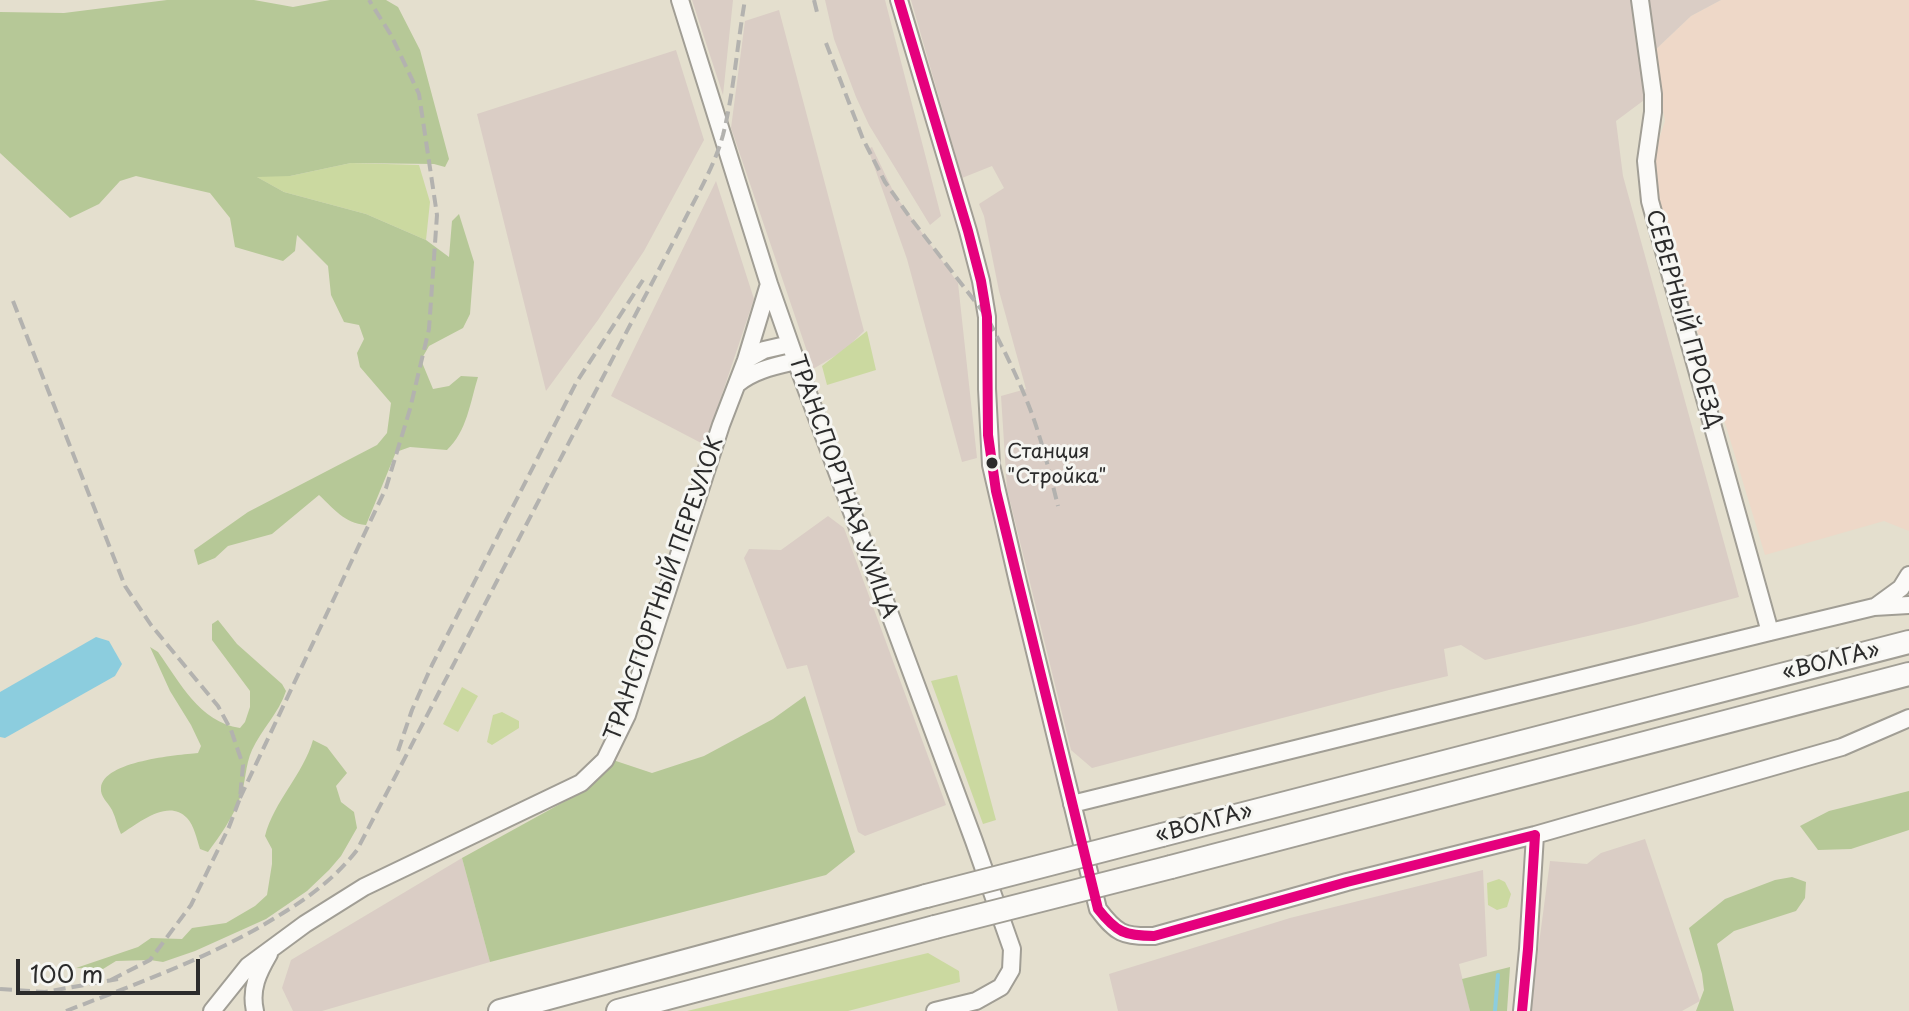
<!DOCTYPE html>
<html>
<head>
<meta charset="utf-8">
<style>
	body { margin:0 }
	#map { position:relative; width:1909px; height:1011px; overflow:hidden; background:#e4dfce; font-family:"Playpen Sans",sans-serif }
	canvas { display:block }
	.scale { position:absolute; left:16px; top:959px; width:184px; height:36px; box-sizing:border-box; border:4px solid #2b2b2b; border-top:0; padding-left:10px; font-size:24px; line-height:28px; white-space:nowrap; color:#2b2b2b; -webkit-text-stroke:6px #f6f6f2; paint-order:stroke }
</style>
</head>
<body>
<div id="map">
<canvas width="1909" height="1011"></canvas>
<div class="scale">100 m</div>
</div>
<script>
const context = document.querySelector('canvas').getContext('2d');
context.lineJoin = 'round';
function paint(path, color) {
  context.fillStyle = color;
  context.fill(path, 'evenodd');
}
function trace(path, color, width, dash) {
  context.strokeStyle = color;
  context.lineWidth = width;
  context.lineCap = dash ? 'butt' : 'round';
  context.setLineDash(dash || []);
  context.stroke(path);
}
function label(font, color, halo, rows, align = 'center') {
  context.font = font + ' "Playpen Sans",sans-serif';
  context.lineWidth = 6;
  context.setLineDash([]);
  context.textBaseline = 'middle';
  context.strokeStyle = halo;
  context.fillStyle = color;
  for (const [text, x, y, turn = 0] of rows) {
    context.save();
    context.translate(x, y);
    context.rotate((+turn || 0) * Math.PI / 180);
    context.textAlign = isNaN(turn) ? turn : align;
    if (halo) context.strokeText(text, 0, 0);
    context.fillText(text, 0, 0);
    context.restore();
  }
}
const built = new Path2D(`
	M1721,0h188v531l-25,-10 -119,34 -108,-357 -5,-38 13,-39 -13,-68 39,-37z`);
const industrial = new Path2D(`
	M692,0h41l-10,95 -16,-49z
	M825,0h60l56,216 -11,9 -61,-100 -13,-28 -22,-58z
	M911,0h810l-30,16 -39,37 7,36 -43,32 7,55 116,421 -104,28 -150,35 -24,-15 -17,4 4,27 -59,14 -297,78 -21,-18 -64,-261 -6,-93 25,-7 -27,-98 -15,-75 -5,-12 25,-16 -12,-22 -30,12z
	M779,10l85,321 -19,19 -32,19 -82,-241 14,-107z
	M676,50l28,90 -60,111 -46,69 -52,71 -69,-277z
	M872,147l23,48 63,88 19,175 -15,4 -55,-203 -39,-110z
	M716,181l38,118 -49,146 -94,-49z
	M828,516l16,12 102,277 -81,31 -7,-4 -51,-167 -20,4 -43,-111 5,-9 32,1z
	M1645,839l55,162 -18,10h-152l20,-150 37,3 14,-11z
	M462,858l28,104 -168,49h-29l-11,-23 9,-28z
	M1483,870l4,86 -28,8 11,47h-352l-9,-37 181,-56z`);
const green = new Path2D(`
	M351,163l68,2 11,37 -4,38 -60,-26 -82,-22 -29,-16h35z
	M867,331l9,39 -49,15 -5,-19z
	M957,675l39,145 -13,4 -52,-143z
	M462,687l16,9 -20,36 -15,-8z
	M502,712l17,9v7l-27,17 -5,-3 6,-27z
	M1499,879l6,3 6,12 -4,13 -10,3 -9,-5 -1,-22z
	M928,953l31,18 1,11 -112,29h-161z`);
const forest = new Path2D(`
	M167,0h87l39,7 37,-7h56l12,7 22,43 29,109 -4,8 -11,-3 -83,-1 -61,13 -33,1 27,15 82,22 60,26 23,17 3,-36 7,-7 15,48 -4,52 -7,14 -34,18 -8,14 12,29 16,-3 12,-10 17,1c-8,26 -11,54 -31,73l-37,-3 -14,5 -30,73c-22,-2 -32,-16 -47,-30l-47,39 -44,12 -13,12 -17,7 -4,-15 54,-38 129,-67 10,-12 4,-30 -31,-36 -3,-14 7,-14 -5,-14 -15,-3 -13,-27 -3,-29 -31,-31 -2,16 -12,10 -48,-14 -5,-29 -20,-25 -74,-17 -16,5 -21,23 -29,14 -70,-65v-141l64,1z
	M218,620l19,24 45,40 4,7c-7,22 -25,39 -34,59 -7,15 -6,33 -12,48 -7,19 -20,38 -32,54l-8,-3c-3,-9 -6,-24 -13,-31 -19,-20 -48,5 -66,16 -4,-8 -5,-16 -9,-24 -4,-8 -12,-13 -11,-22 2,-27 76,-33 97,-35l3,-7 -10,-21 -21,-34 -20,-44 8,5c22,30 41,70 82,76l5,-6 5,-15v-16l-38,-51v-16z
	M805,696l50,156 -29,23 -336,87 -28,-104 118,-65 33,-33 39,13 52,-17 69,-37z
	M313,740l14,7 20,26 -11,13 5,16 13,10 3,16 -16,28 -12,14 -22,21 -41,28 -71,32 -32,11 -13,-2 -34,1 -13,8 -27,-1 62,-21 13,-9 31,1 10,-11 34,-5 29,-17 12,-11 5,-31v-15l-7,-13c9,-35 38,-61 48,-96z
	M1909,791v39l-58,19 -33,1 -18,-24 29,-15z
	M1792,877l14,5 -1,16 -9,13 -62,20 -17,13 17,67h-38l8,-21 -2,-16 -13,-46 36,-29 50,-19z
	M1510,967l-3,44h-37l-8,-32z`);
const water = new Path2D(`
	M96,637l13,4 13,23 -7,12 -110,62 -5,-1v-45z`);
const stream = new Path2D(`
	M1495,1011l3,-36`);
const minor = new Path2D(`
	M680,0l89,284 27,77 178,480 38,108 -1,21 -10,17 -25,14 -41,10
	M899,0l69,231 13,50 6,36v72l4,76 27,117 80,327c18,24 25,28 56,27l193,-54 188,-47 307,-88 67,-29
	M1640,0l13,94v18l-7,49 4,40 120,431
	M746,360l18,-10 26,-6
	M737,384c17,-14 38,-18 59,-23
	M1875,607l26,-19 8,-13
	M1072,804l698,-172 104,-25 35,-2
	M212,1011l36,-45 57,-42 59,-37 217,-104 24,-23 22,-45 94,-290 25,-65 23,-76
	M255,1011c-5,-22 3,-38 14,-57
	M1522,1011l6,-62 7,-114`);
const highway = new Path2D(`
	M1162,835l747,-193
	M1171,867l738,-193
	M500,1011l426,-115
	M618,1011l317,-84`);
const rail = new Path2D(`
	M814,0l3,12
	M826,43l37,96 22,43 24,34 78,101c19,37 39,76 51,115 8,25 14,50 20,74
	M13,301l112,285 26,39 67,81 13,24 12,35 -3,33 -11,29 -38,78 -41,55 -41,21
	M398,751l14,-41 20,-45 144,-282 67,-103
	M240,798l146,-310 24,-79 19,-80 8,-114 -18,-121 -28,-59 -22,-35
	M0,989l45,3 73,-13
	M66,1011c75,-29 149,-55 217,-98 28,-17 54,-37 74,-63l322,-619c15,-31 35,-63 44,-96 11,-44 14,-90 22,-135`);
const highwayBridge = new Path2D(`
	M926,896l236,-61
	M935,927l236,-60`);
const bus1 = new Path2D(`
	M899,0l69,231 13,50 6,36 1,118 8,56 102,418c18,23 27,27 56,27l193,-54 188,-47
	M1522,1011l6,-62 7,-114`);
const markers = [
	[992,463,7,"#2b2b2b"]
];
const busNames = [
	["Станция",1007,452],
	["\"Стройка\"",1007,477]
];
const streetNames = [
	["СЕВЕРНЫЙ ПРОЕЗД",1683,319,74],
	["ТРАНСПОРТНАЯ УЛИЦА",842,487,70],
	["ТРАНСПОРТНЫЙ ПЕРЕУЛОК",665,589,-71],
	["«ВОЛГА»",1831,662,-14],
	["«ВОЛГА»",1204,824,-15]
];
paint(built, '#eed8c8');
paint(industrial, '#dacdc5');
paint(green, '#cbd9a0');
paint(forest, '#b6c897');
paint(water, '#8ccdde');
trace(stream, '#8ccdde', 4);
trace(minor, '#a19e95', 20);
trace(highway, '#a19e95', 26);
trace(minor, '#fbfaf8', 16);
trace(highway, '#fbfaf8', 22);
trace(rail, '#b3b2af', 4, [12, 6]);
trace(highwayBridge, '#a19e95', 26, []);
trace(highwayBridge, '#fbfaf8', 22);
trace(bus1, '#e5007d', 10);
for (const [x, y, r, color] of markers) {
  const dot = new Path2D();
  dot.arc(x, y, r, 0, 2 * Math.PI);
  context.fillStyle = color;
  context.fill(dot);
  trace(dot, '#f6f6f2', 3);
}
label('20px', '#2b2b2b', '#f6f6f2', busNames, 'left');
label('22px', '#2b2b2b', '#f6f6f2', streetNames);
</script>
</body>
</html>
